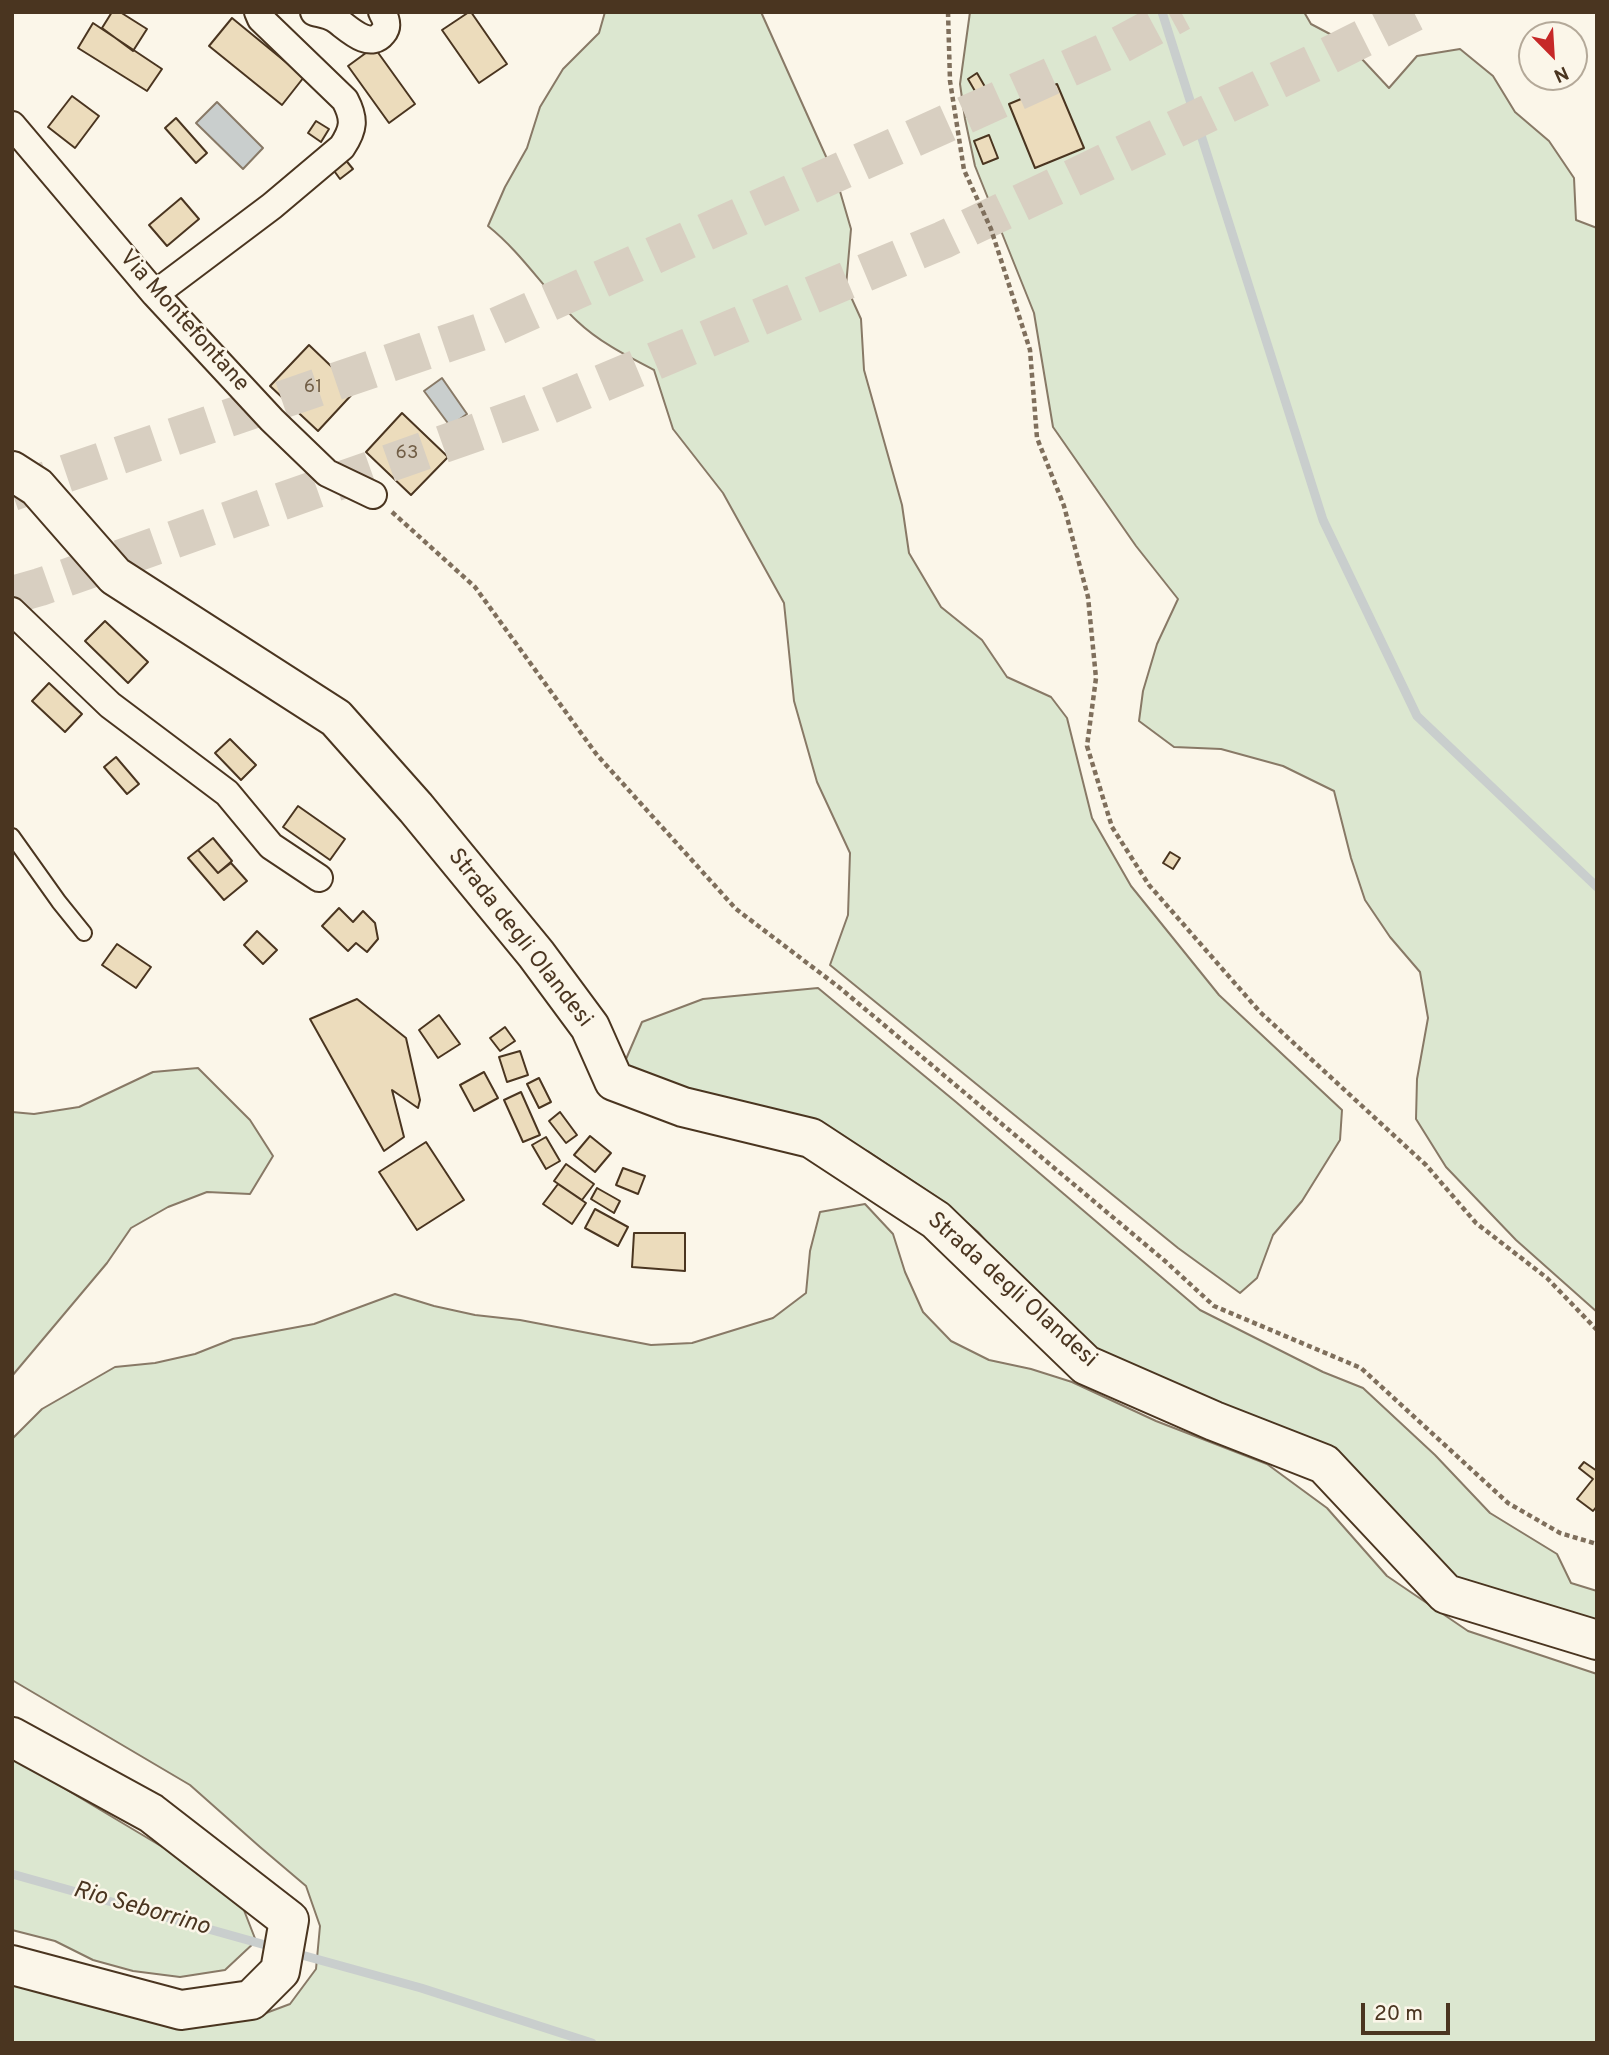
<!DOCTYPE html>
<html>
<head>
<meta charset="utf-8">
<style>
	body { margin:0 }
	#map { position:relative; width:1609px; height:2055px; overflow:hidden; background:#fbf6e9; font-family:Overpass,sans-serif }
	canvas { display:block }
	.frame { position:absolute; inset:0; border:14px solid #4a3520; pointer-events:none }
	.north { position:absolute; left:1518px; top:21px; width:70px; height:70px; box-sizing:border-box; background:#fbf6e9; border:2px solid #b4a999; border-radius:50%; rotate:156deg; font-size:19px; font-weight:700; line-height:28px; text-align:center; color:#4a3520 }
	.north::after { content:''; display:block; margin:auto; width:24px; height:32px; background:#c62828; clip-path:polygon(50% 0,100% 100%,50% 72%,0 100%) }
	.scale { position:absolute; left:1361px; top:2003px; width:89px; height:32px; box-sizing:border-box; border:4px solid #4a3520; border-top:0; padding-left:9px; font-size:21px; line-height:24px; white-space:nowrap; color:#4a3520; -webkit-text-stroke:5px #fbf6e9; paint-order:stroke }
</style>
</head>
<body>
<div id="map">
<canvas width="1609" height="2055"></canvas>
<div class="frame"></div>
<div class="north">N</div>
<div class="scale">20 m</div>
</div>
<script>
const context = document.querySelector('canvas').getContext('2d');
context.lineJoin = 'round';
function paint(path, color) {
  context.fillStyle = color;
  context.fill(path, 'evenodd');
}
function trace(path, color, width, dash) {
  context.strokeStyle = color;
  context.lineWidth = width;
  context.lineCap = dash ? 'butt' : 'round';
  context.setLineDash(dash || []);
  context.stroke(path);
}
function label(font, color, halo, rows, align = 'center') {
  context.font = font + ' Overpass,sans-serif';
  context.lineWidth = 5;
  context.setLineDash([]);
  context.textBaseline = 'middle';
  context.strokeStyle = halo;
  context.fillStyle = color;
  for (const [text, x, y, turn = 0] of rows) {
    context.save();
    context.translate(x, y);
    context.rotate((+turn || 0) * Math.PI / 180);
    context.textAlign = isNaN(turn) ? turn : align;
    if (halo) context.strokeText(text, 0, 0);
    context.fillText(text, 0, 0);
    context.restore();
  }
}
const green = new Path2D(`
	M605,12h156l76,169 14,48 -5,57 15,33 3,51 38,135 7,48 32,54 41,33 25,37 44,20 16,21 25,100 39,68 88,109 123,115 -2,30 -38,61 -29,34 -16,43 -17,15 -62,-45 -348,-283 18,-50 2,-62 -33,-71 -23,-81 -10,-98 -61,-110 -50,-64 -19,-59c-27,-14 -55,-28 -77,-49 -32,-30 -54,-67 -89,-95l17,-39 22,-39 13,-41 23,-38 36,-36z
	M970,12h334l7,12 36,19 42,45 28,-32 43,-7 33,27 22,36 34,29 25,37 2,42 21,8v1084l-81,-72 -70,-73 -30,-48 1,-40 11,-61 -8,-46 -30,-35 -25,-37 -14,-42 -17,-67 -51,-25 -62,-17 -47,-2 -35,-26 4,-30 14,-47 21,-45 -42,-53 -83,-119 -19,-114 -59,-147 -10,-47 -5,-35z
	M818,988l138,114 244,208 123,62 40,16 72,67 55,58 67,41 14,29 26,8v36l-146,-46 -179,-153 -176,-76 -58,-51 -60,-69 -43,-36 -66,-44 -81,-34 -168,-45 22,-51 61,-23z
	M198,1068l52,52 23,36 -23,38 -43,-2 -39,15 -37,21 -24,35 -95,113v-264l22,2 45,-7 74,-35z
	M865,1204l28,30 12,38 18,40 28,29 38,19 42,9 41,13 84,39 111,43 60,44 60,68 81,55 129,43v369h-1585v-63l238,39 40,-15 26,-35 4,-43 -14,-40 -46,-39 -70,-62 -178,-105v-241l30,-30 73,-42 40,-4 40,-9 38,-15 81,-15 81,-30 39,12 41,9 45,5 131,25 41,-2 81,-25 33,-25 4,-42 10,-39z
	M12,1757l179,107 49,36 16,41 -31,29 -45,7 -47,-6 -40,-11 -38,-19 -43,-11z`);
const water = new Path2D(`
	M217,102l46,46 -20,21 -47,-46z
	M442,378l25,36 -17,12 -26,-35z`);
const stream = new Path2D(`
	M1162,12l161,508 94,196 180,171
	M12,1874l257,72
	M298,1954l123,34 171,55`);
const building = new Path2D(`
	M112,12h8l27,17 -14,22 -31,-23z
	M469,12h2l36,52 -28,19 -37,-53z
	M232,18l72,59 -22,28 -73,-59z
	M93,23l69,46 -15,22 -69,-43z
	M374,47l41,57 -26,19 -41,-57z
	M977,73l11,19 -9,6 -11,-19z
	M1057,84l27,64 -49,20 -26,-64z
	M72,96l27,20 -24,32 -27,-21z
	M176,118l31,35 -11,10 -31,-35z
	M316,121l13,8 -8,13 -13,-9z
	M989,135l9,23 -15,6 -9,-23z
	M344,158l9,11 -13,10 -8,-11z
	M181,198l18,21 -32,27 -18,-21z
	M309,345l47,45 -38,41 -48,-45z
	M402,413l46,44 -37,38 -45,-43z
	M105,621l43,41 -20,21 -43,-42z
	M49,683l33,31 -17,18 -33,-31z
	M230,739l26,26 -15,15 -26,-27z
	M116,757l23,27 -12,10 -23,-27z
	M298,806l47,33 -15,21 -47,-33z
	M213,838l19,23 -14,12 -20,-23z
	M198,850l20,23 13,-10 16,18 -23,19 -36,-42z
	M1170,852l10,6 -7,11 -10,-6z
	M339,908l14,14 10,-11 12,12 3,16 -11,13 -11,-9 -8,8 -26,-25z
	M257,931l20,19 -14,14 -19,-19z
	M117,944l34,23 -15,21 -34,-23z
	M357,999l49,39 14,62 -2,8 -26,-18 12,47 -20,14 -74,-132z
	M439,1015l21,29 -22,14 -19,-28z
	M505,1027l10,14 -15,10 -10,-13z
	M520,1051l8,24 -21,7 -8,-25z
	M484,1072l14,26 -24,13 -14,-26z
	M539,1078l12,24 -12,6 -12,-24z
	M521,1092l19,43 -17,7 -19,-42z
	M560,1112l17,23 -11,8 -17,-22z
	M590,1136l21,17 -16,19 -21,-17z
	M546,1137l14,24 -14,8 -14,-24z
	M426,1142l38,58 -47,30 -38,-58z
	M566,1164l28,20 -12,16 -28,-19z
	M623,1168l22,8 -7,18 -22,-9z
	M558,1184l28,19 -14,21 -29,-20z
	M597,1188l23,13 -6,12 -23,-14z
	M595,1209l33,18 -10,19 -33,-18z
	M634,1233h51v38l-53,-4z
	M1584,1462l13,9v35l-4,5 -16,-12 16,-20 -14,-11z`);
const motorwayTunnel = new Path2D(`
	M12,492l483,-165 621,-280 65,-35
	M12,595l28,-8 491,-174 412,-173 373,-178 99,-50`);
const path = new Path2D(`
	M948,12l2,69 14,89 27,59 39,121 7,88 27,68 24,91 8,81 -9,68 25,81 37,58 111,127 166,153 50,58 71,55 50,52
	M392,512l83,75 122,168 139,154 104,79 325,273 49,45 147,62 147,135 52,30 37,11`);
const service = new Path2D(`
	M12,836l47,66 25,31`);
const minor = new Path2D(`
	M314,12c7,2 15,3 21,7 12,8 34,32 48,14 6,-7 3,-14 -1,-21
	M12,125l143,169 117,126 55,53 46,22
	M155,294l117,-88 70,-59c12,-18 13,-28 3,-47l-84,-81 -3,-7
	M12,611l98,94 117,88 44,53 48,32`);
const secondary = new Path2D(`
	M12,471l25,16 78,89 221,142 80,90 120,146 54,73 24,54 69,26 128,31 125,82 150,145 128,56 110,43 122,130 151,46
	M12,1737l139,76 138,107 -9,51 -29,29 -70,10 -169,-45`);
const numberNames = [
	["61",313,388],
	["63",407,454]
];
const streetNames = [
	["Via Montefontane",183,322,48],
	["Strada degli Olandesi",519,939,52],
	["Strada degli Olandesi",1011,1291,42]
];
const waterNames = [
	["Rio Seborrino",141,1910,16]
];
paint(green, '#dce7d0');
trace(green, '#887966', 2);
paint(water, '#c9cecd');
trace(water, '#887966', 2);
trace(stream, '#c9cecd', 9);
paint(building, '#ecdcbc');
trace(building, '#4a3520', 2);
trace(motorwayTunnel, '#d8cfc1', 38, [38, 19]);
trace(service, '#4a3520', 18);
trace(minor, '#4a3520', 30);
trace(secondary, '#4a3520', 42);
trace(path, '#7f6f5c', 4.5, [5, 3.5]);
trace(service, '#fbf6e9', 14);
trace(minor, '#fbf6e9', 26);
trace(secondary, '#fbf6e9', 38);
label('19px', '#725f47', null, numberNames);
label('23px', '#4a3520', '#fbf6e9', streetNames);
label('italic 24px', '#4a3520', '#fbf6e9', waterNames);
</script>
</body>
</html>
